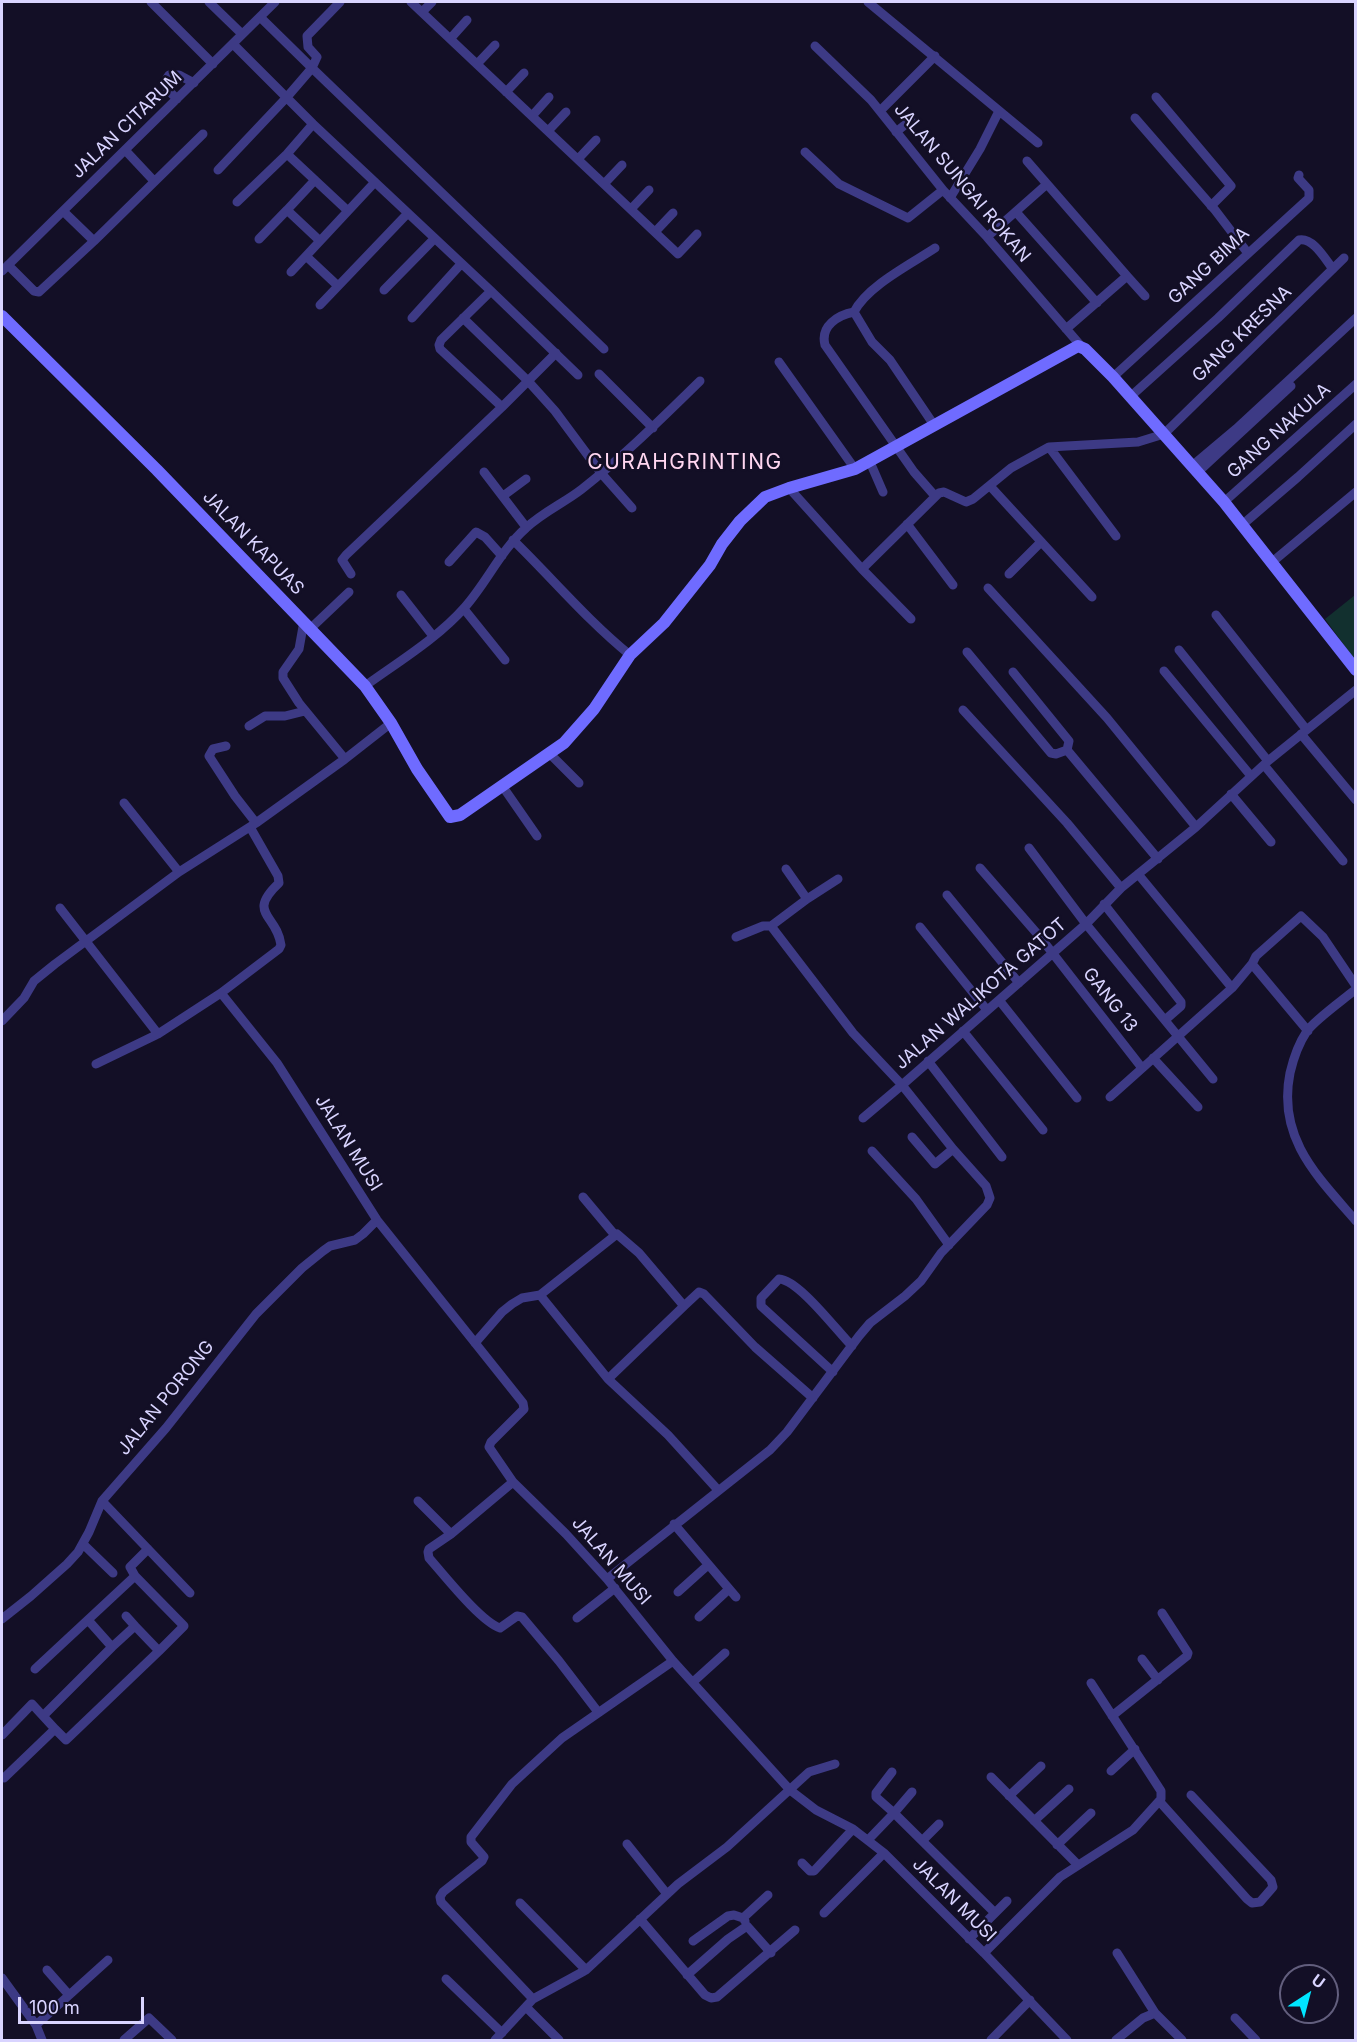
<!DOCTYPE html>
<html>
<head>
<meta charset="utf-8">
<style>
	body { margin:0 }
	#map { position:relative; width:1357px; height:2042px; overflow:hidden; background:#130f26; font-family:Inter,sans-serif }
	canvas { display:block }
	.frame { position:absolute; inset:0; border:3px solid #d9d4ff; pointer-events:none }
	.north { position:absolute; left:1279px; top:1964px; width:60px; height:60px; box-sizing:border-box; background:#130f26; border:2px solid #625e7d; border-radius:50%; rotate:36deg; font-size:16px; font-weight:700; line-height:24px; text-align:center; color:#d9d4ff }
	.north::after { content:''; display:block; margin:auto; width:21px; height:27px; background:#00e5ff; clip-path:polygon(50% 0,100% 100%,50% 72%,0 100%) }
	.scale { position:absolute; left:18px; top:1997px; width:126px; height:27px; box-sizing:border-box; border:3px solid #d9d4ff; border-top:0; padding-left:8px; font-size:18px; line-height:21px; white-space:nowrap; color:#d9d4ff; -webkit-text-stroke:4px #130f26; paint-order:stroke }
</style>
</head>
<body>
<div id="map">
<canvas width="1357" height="2042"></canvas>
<div class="frame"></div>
<div class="north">U</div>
<div class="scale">100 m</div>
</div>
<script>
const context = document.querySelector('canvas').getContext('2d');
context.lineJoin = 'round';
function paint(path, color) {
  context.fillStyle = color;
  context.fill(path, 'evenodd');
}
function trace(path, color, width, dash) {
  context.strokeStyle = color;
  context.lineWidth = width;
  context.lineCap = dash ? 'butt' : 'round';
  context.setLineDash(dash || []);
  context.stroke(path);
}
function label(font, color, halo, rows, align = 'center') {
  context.font = font + ' Inter,sans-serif';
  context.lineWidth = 5;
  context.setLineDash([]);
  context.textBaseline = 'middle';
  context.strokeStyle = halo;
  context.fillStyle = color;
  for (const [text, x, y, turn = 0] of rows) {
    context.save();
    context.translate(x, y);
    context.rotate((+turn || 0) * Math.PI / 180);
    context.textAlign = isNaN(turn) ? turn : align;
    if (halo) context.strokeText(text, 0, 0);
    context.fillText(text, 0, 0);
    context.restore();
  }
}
const green = new Path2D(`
	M1355,595v65l-30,-41z`);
const minor = new Path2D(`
	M151,2l62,62
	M209,2l33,32
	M340,2l-33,34 1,11 9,10 -5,11 292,281
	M411,2l267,252 19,-20
	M868,2l170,141
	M422,12l10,-10
	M450,39l17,-19
	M233,44l80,80 178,167 87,84
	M815,46l56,54 72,90 44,47 94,109
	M477,64l18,-19
	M506,92l18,-19
	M1156,97l75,89 -20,20
	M177,99c-7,-7 -16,-14 -8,-24h10l15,8
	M880,111l55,-55
	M532,116l17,-19
	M1135,118l80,92 32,42
	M548,131l18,-19
	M896,132l15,-12
	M125,150l29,31
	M805,152l34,32 69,34 35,-28
	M287,154l61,57
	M578,159l18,-19
	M1027,161l100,115 -61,53
	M218,170l69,-73 25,-29 -52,-51
	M315,180l-28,30 33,31 55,-59
	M604,184l18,-19
	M950,198l30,-49 19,-38
	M237,202l50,-48 26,-30
	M631,209l18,-19
	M63,211l31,30 109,-107
	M1016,212l81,91
	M655,232l18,-19
	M987,237l60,-53
	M259,239l28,-29
	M306,256l32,30
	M8,265l26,26 5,1 55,-51
	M2,271l273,-269
	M291,272l29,-31
	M1127,276l18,20
	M384,290l50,-51
	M491,291l-50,49 -2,5 1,4 62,58 54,-54
	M320,305l88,-92
	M854,312c-16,3 -34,14 -29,33l89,127 21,24
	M412,318l49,-54
	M463,318l65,63 27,30 46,62 31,35
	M779,362l76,107
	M599,374l54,54
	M1113,377l196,-179v-8l-11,-12 1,-3
	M1130,397l88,-79 81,-78c14,-3 26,19 34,29
	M934,425l-44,-65 -18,-18 -18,-30c13,-26 57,-48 81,-64
	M1049,447l67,89
	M870,462l13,30
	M1192,466l44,-37 120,-111
	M484,472l42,55
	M1198,472l93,-86
	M990,486l102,111
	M789,488l73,81 77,-76 5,-1 22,10 7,-3 38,-31 38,-21 89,-5 26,-8 180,-176
	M503,496l23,-17
	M1224,502l132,-118
	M907,524l46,61
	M1242,525l56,-48 58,-53
	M513,540c39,38 74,80 117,115
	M449,562l27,-30 9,5 17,19
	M1271,563l85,-71
	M862,569l49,50
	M351,574l-9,-14 4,-5 156,-148
	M1009,574l32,-32
	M988,588l119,130 89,109
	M401,595l32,41
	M464,609l41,51
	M1216,615l90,114
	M304,621l-5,28 -16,23v6l16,25 46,56
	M311,628l38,-36
	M1179,650l89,111
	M967,652l84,101 5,1 11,-4
	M1164,671l87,105
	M1013,672l56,69 -2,9 91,109
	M365,686c33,-24 73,-48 100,-79 22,-25 36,-57 61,-79 17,-16 38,-25 56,-39 42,-33 80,-71 118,-108
	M963,710l104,113 54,65
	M249,726l16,-10h20l20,-5
	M1301,734l55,66
	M226,746l-13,3 -4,7 26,40 21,27
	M550,754l29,29
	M1264,765l79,96
	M503,787l34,49
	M1231,794l40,48
	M124,803l55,69
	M250,827l28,49 1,7c-33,31 -2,31 2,62l-2,4 -58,44 56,70 100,157 146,183 1,6 -33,33 -2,5 24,35 53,52 41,45 66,82 117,129 26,20 37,19 31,24 100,100 83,87
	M1029,848l57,76 127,155
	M980,868l60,69 102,131
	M786,869l21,30 -36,27 82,107 49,52 -39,33
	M1138,874l94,114
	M947,895l72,88
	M807,899l31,-20
	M1104,904l77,98v4l-16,14
	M60,908l98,126
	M920,927l67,83
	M736,937l27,-11h8
	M1252,964l56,67
	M1356,989c-13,11 -40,30 -49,42 -8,12 -14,29 -17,42 -13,65 27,103 66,148
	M999,1000l78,98
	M2,1021l22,-23 10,-17 21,-17 124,-92 77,-49 89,-64 46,-36
	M963,1031l80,99
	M1153,1058l45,49
	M928,1061l74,96
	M96,1064l62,-30 63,-41
	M1110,1097l122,-109 20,-24 4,-8 45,-40 22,21 33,49
	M912,1137l23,27 18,-15
	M872,1151l44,48 33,46
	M583,1197l31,37
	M540,1295l68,84 60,56 50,55
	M684,1306l15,-14 5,2 51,53 58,51
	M475,1343l27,-31 10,-8 10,-6 18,-3 77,-61 22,19 45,53 -76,73
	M833,1372l-72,-66v-8l18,-19c20,1 58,52 73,67
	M513,1482l-62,52 -22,15 -1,3 1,6c15,17 52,64 71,70l17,-12 5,1 37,44 39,51
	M102,1501l88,92
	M418,1501l33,33
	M674,1524l62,73
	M83,1544l30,29
	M607,1579l163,-129 17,-18 72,-96 11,-13 35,-27 16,-15 20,-28 46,-48 3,-7 -4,-12 -33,-37 -51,-64 184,-161 35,-36 75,-61 72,-66 88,-71
	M678,1592l30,-27
	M699,1617l30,-28
	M577,1618l38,-30
	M2,1619l29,-23 36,-32 11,-12 11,-20 13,-31 64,-73 90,-114 46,-46 21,-17 7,-5 25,-6 8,-6 14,-14
	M88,1620l24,27 23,-21 -9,-10
	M135,1626l24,25 25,-25 -49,-50
	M1142,1659l16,21
	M35,1669l100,-93 -5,-9 18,-18
	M693,1682l32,-29
	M44,1715l68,-68
	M1112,1716l75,-60 1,-3 -26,-40
	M2,1735l30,-31 23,25
	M1111,1771l24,-22
	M892,1772l-16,21v4l18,16 18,-21
	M991,1777l87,88
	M4,1778l51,-49 11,11 93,-89
	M1009,1796l32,-30
	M1160,1802l87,97 5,4 8,-1 13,-15 -2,-7 -80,-85
	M1034,1821l35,-32
	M868,1840l26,-27 101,100 -26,26
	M923,1840l16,-16
	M627,1844l40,50
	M1057,1845l34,-32
	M802,1863l8,8h4l39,-42
	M520,1903l66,67
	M824,1913l60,-60
	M995,1913l12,-12
	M640,1919l65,76 6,3 6,-1 78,-67
	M745,1921l-2,-3 25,-23
	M693,1941l35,-25 6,-1 9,3
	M984,1953l76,-76 73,-47 28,-31v-8l-70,-108
	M1117,1953l38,60
	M47,1970l22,25
	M687,1975l41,-36 19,-13 24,27
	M2,1978l34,47 6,15
	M446,1979l56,54
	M533,1999l-92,-97 -1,-5 3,-5 39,-31 2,-4 -13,-15v-5l41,-53 50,-46 111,-77
	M526,2007l33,33
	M1235,2018l21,22
	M36,2025l72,-65
	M124,2040l25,-22 23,22
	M495,2040l38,-41 53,-29 92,-86 49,-37 82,-75 26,-8
	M991,2040l39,-40
	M1116,2040l27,-22 12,-5 27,27`);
const secondary = new Path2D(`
	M2,316l155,154 208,216 26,37 26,46 33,48 10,-2 104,-72 30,-34 36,-54 34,-32 46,-58 12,-21 18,-23 25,-24 24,-9 66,-19 223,-123 7,3 28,28 111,125 132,168`);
const streetNames = [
	["JALAN CITARUM",127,125,-44],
	["JALAN SUNGAI ROKAN",962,183,50],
	["GANG BIMA",1209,266,-43],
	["GANG KRESNA",1242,334,-44],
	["GANG NAKULA",1279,431,-42],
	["JALAN KAPUAS",253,543,46],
	["JALAN WALIKOTA GATOT",981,994,-41],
	["GANG 13",1110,1000,52],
	["JALAN MUSI",348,1143,58],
	["JALAN PORONG",166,1398,-51],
	["JALAN MUSI",611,1561,49],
	["JALAN MUSI",954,1900,45]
];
const quarterNames = [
	["CURAHGRINTING",685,463]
];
paint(green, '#12302f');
trace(minor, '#3d3a85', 9);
trace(secondary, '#6f6bff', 12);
label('18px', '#d9d4ff', '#130f26', streetNames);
context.letterSpacing = '1.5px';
label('21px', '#ffd6f0', '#130f26', quarterNames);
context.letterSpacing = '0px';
</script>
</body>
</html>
